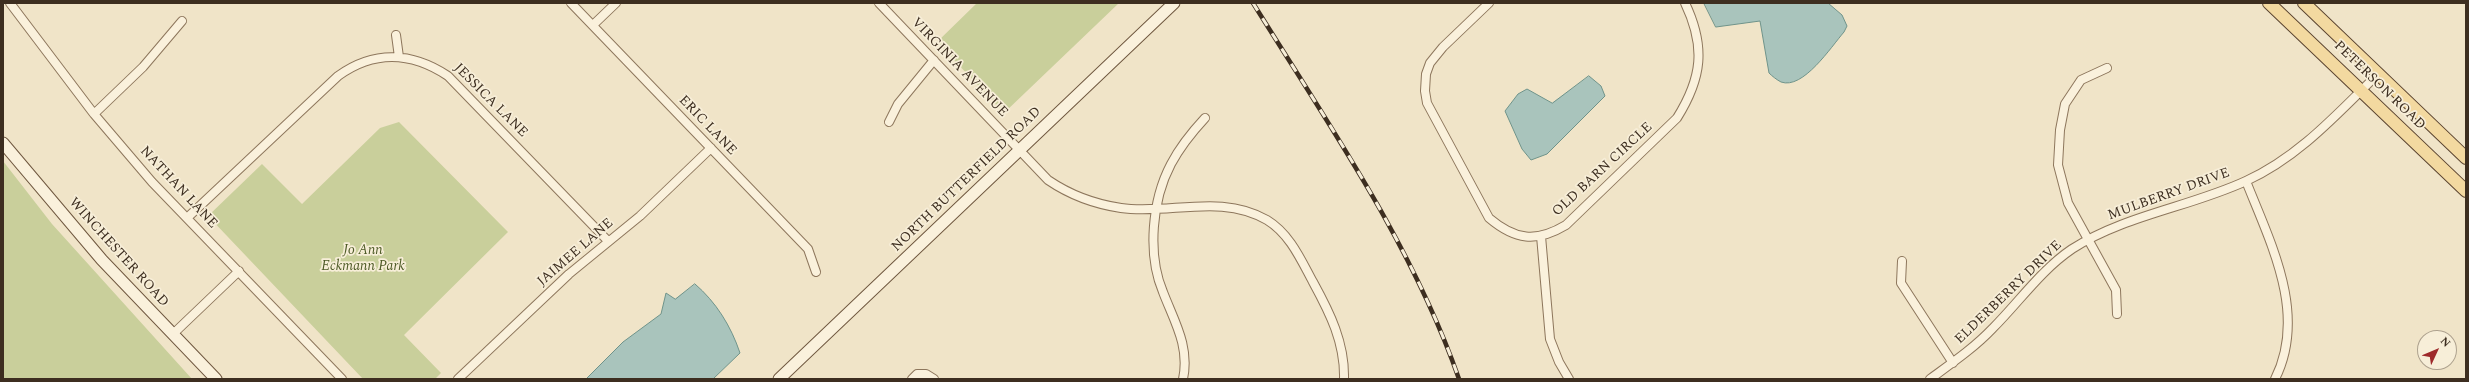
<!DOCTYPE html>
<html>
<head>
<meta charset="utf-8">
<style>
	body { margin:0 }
	#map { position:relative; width:2469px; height:382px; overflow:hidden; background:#f0e4c8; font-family:Spectral,serif }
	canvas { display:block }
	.frame { position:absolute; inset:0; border:4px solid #3d2e20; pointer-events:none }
	.north { position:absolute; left:2417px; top:330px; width:40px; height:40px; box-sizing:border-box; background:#f7eed8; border:1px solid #ada18e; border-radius:50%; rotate:46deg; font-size:11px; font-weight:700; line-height:16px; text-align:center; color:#3d2e20 }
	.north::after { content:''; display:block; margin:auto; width:14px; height:18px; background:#9e2a2b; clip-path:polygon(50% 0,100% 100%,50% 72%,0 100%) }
</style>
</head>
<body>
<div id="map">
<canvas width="2469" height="382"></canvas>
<div class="frame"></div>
<div class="north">N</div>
</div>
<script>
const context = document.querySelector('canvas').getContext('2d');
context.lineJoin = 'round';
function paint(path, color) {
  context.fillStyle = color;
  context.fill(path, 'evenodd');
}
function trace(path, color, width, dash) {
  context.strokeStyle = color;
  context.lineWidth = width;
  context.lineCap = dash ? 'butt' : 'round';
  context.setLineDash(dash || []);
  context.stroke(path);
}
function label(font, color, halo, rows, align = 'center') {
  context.font = font + ' Spectral,serif';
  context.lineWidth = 3.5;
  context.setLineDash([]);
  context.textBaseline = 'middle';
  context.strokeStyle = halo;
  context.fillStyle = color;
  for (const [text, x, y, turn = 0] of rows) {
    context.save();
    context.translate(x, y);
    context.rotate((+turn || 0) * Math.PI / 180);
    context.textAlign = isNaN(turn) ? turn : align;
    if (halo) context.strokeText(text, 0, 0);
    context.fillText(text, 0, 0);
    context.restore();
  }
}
const green = new Path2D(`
	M977,3h142l-115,110 -67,-71z
	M399,122l109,110 -104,103 37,38 -6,6h-72l-155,-163 54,-52 40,40 78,-76z
	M3,161l49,63 140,155h-189z`);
const water = new Path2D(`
	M1704,3h124l14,12 5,11 -3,6c-13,15 -41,58 -63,50 -4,-2 -9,-6 -12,-9l-9,-52 -44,6z
	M1589,76l12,10 4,10 -58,58 -16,6 -9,-11 -17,-38 13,-17 9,-5 25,14z
	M695,284c21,18 36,42 45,69l-27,26h-127l37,-37 38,-28 5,-21 9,6z`);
const minor = new Path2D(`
	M10,3l84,111 58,68 190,197
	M571,3l237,246 8,23
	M879,3l169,177c22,15 46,24 73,28 48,7 100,-15 146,12 23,14 34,40 46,62 17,31 32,61 31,97
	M1489,3l-46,44 -13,16 -4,11 -1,17 2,12 62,115c26,22 47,25 77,7l111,-107c25,-40 29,-71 8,-115
	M593,25l23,-22
	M396,35l3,22
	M2107,68l-26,12 -16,24 -5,26 -2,35 10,38 48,87 1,24
	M94,114l49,-47 39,-46
	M889,122l9,-18 36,-44
	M2246,181c24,61 62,133 29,198
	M187,218l151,-142c36,-26 74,-24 110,0l160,165
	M1541,236l9,103 9,23 10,17
	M1902,261l-1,22 52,80
	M173,334l66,-63
	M458,379l111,-105 71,-58 71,-68
	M912,379l5,-5h9l8,5
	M1183,379c7,-33 -9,-58 -20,-87 -16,-38 -11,-92 8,-128 9,-17 21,-32 34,-46
	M1930,379c22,-16 44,-31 63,-51 26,-26 48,-58 79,-79 53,-34 118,-42 174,-68 53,-24 92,-68 133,-108`);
const secondary = new Path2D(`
	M3,143l99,117 114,119
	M779,379l395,-376`);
const primary = new Path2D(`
	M2269,3l197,188
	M2304,3l162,155`);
const rail = new Path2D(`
	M1253,3c75,121 159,241 206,376`);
const streetNames = [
	["VIRGINIA AVENUE",959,68,46],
	["PETERSON ROAD",2379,86,44],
	["JESSICA LANE",490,101,45],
	["ERIC LANE",707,126,46],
	["OLD BARN CIRCLE",1603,170,-43],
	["NORTH BUTTERFIELD ROAD",967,180,-44],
	["NATHAN LANE",178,188,47],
	["MULBERRY DRIVE",2169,195,-20],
	["WINCHESTER ROAD",118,253,48],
	["JAIMEE LANE",576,253,-41],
	["ELDERBERRY DRIVE",2009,293,-44]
];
const parkNames = [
	["Jo Ann",363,251],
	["Eckmann Park",363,267]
];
paint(green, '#c9cf9b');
paint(water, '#a9c4bc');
trace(water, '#6f938a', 1);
trace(minor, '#8d765c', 10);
trace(secondary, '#6f573f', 13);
trace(primary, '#5b4430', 14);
trace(minor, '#faf1dc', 8);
trace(secondary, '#faf1dc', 11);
trace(primary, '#f3d9a0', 12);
trace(rail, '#3d2e20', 4.5);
trace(rail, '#f7eed8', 3, [9]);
label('14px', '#3d2e20', '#f7eed8', streetNames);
label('italic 14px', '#4d5a26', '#f7eed8', parkNames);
</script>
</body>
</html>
